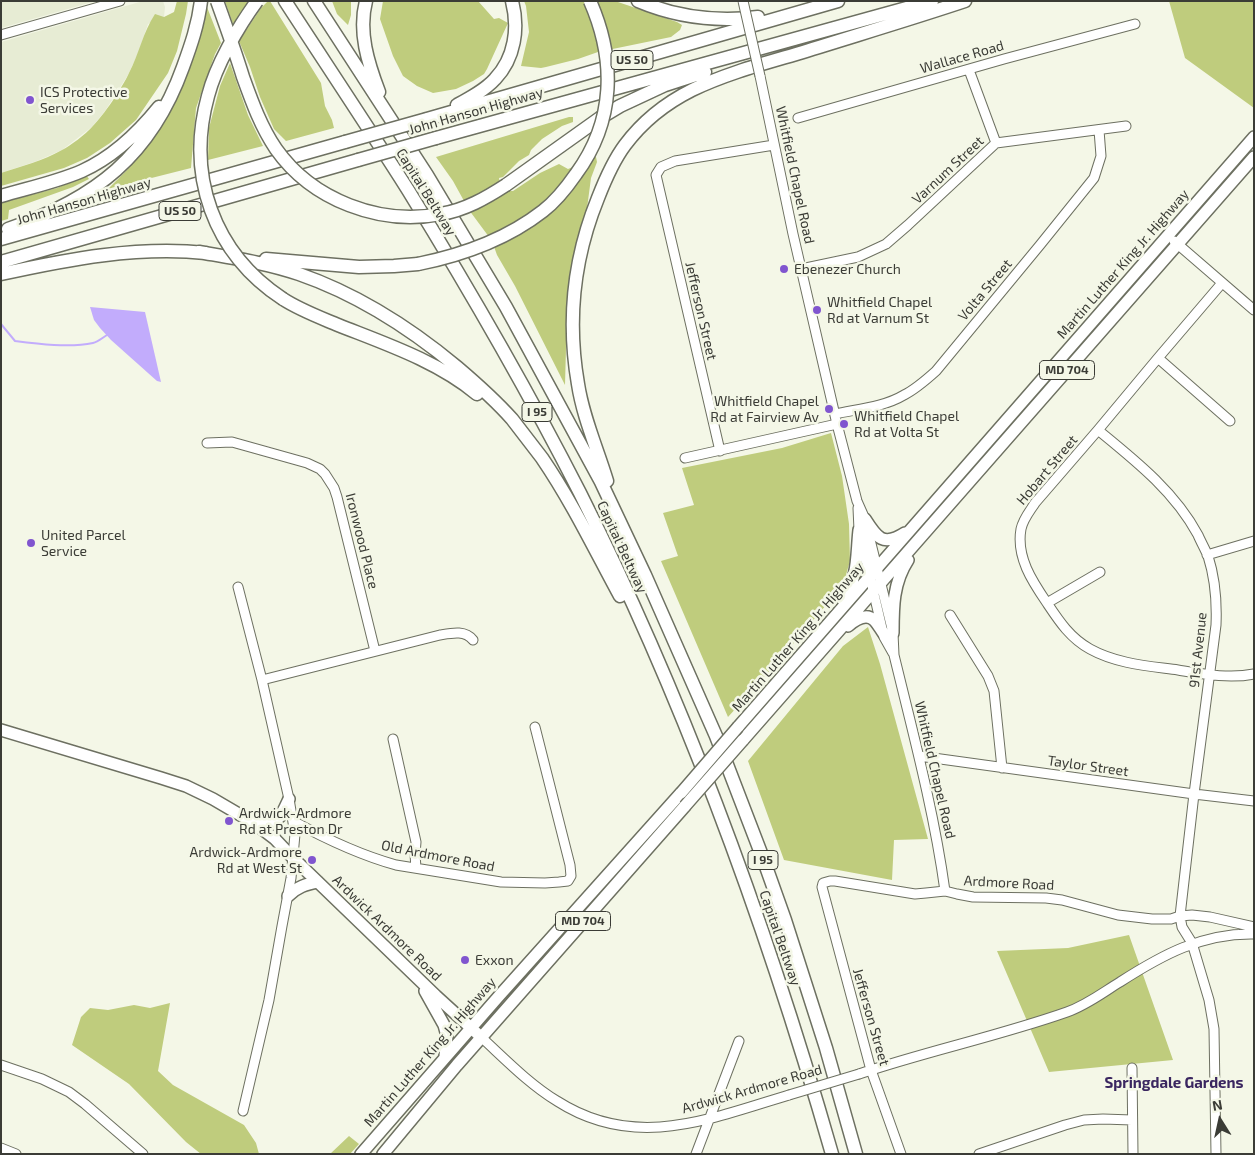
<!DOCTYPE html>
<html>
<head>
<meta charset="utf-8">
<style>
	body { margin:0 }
	#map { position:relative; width:1255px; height:1155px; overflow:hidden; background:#f4f7e7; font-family:"Exo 2",sans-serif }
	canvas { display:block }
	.frame { position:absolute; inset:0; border:2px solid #3b3c36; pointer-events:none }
	.north { position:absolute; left:1195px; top:1095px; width:50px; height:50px; -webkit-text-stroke:4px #f4f7e7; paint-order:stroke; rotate:350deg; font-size:14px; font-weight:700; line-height:20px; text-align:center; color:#3b3c36 }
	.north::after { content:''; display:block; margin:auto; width:18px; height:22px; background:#3b3c36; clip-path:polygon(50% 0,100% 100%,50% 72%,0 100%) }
</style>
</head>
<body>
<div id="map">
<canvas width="1255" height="1155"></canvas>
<div class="frame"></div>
<div class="north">N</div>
</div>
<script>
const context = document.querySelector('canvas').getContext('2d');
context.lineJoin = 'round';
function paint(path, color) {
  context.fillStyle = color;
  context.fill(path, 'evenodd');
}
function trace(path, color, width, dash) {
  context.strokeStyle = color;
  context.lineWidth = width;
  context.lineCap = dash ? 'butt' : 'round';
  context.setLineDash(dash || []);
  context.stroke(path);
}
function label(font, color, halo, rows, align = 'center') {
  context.font = font + ' "Exo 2",sans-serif';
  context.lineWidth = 5;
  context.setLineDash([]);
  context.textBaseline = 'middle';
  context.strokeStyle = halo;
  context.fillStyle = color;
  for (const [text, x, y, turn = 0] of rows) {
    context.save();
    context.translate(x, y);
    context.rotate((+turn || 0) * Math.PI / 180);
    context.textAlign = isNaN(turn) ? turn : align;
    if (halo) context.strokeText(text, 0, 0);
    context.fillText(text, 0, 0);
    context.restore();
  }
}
const built = new Path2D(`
	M1,1h95l-95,27z
	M143,1h20l2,6 -1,10 -16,7 -9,27 -11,24 -23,36 -13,16 -30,23 -25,11 -36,12v-131z`);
const green = new Path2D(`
	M177,1h11l-2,13 -9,37 -9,22 -32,47 -26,23 -23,15 -23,10 -63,18v-13c21,-7 42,-12 61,-23 8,-4 24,-16 30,-23 12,-12 30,-39 37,-54 10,-19 14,-41 26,-59l9,3 10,-5z
	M225,1h24l-16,23z
	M268,1h2l51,82 4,23 7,14 2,8 -48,13 -12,-12 -14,-32 -10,-30 -11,-26 22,-33z
	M332,1h19v14l-3,10 -11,-11z
	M383,1h95l16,18 5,-1 9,5 -21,46 -3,5 -11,7 -17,8 -23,4 -16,-7 -14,-10 -10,-20 -13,-37z
	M524,1h91l62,21 5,3 -2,5 -9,7 -73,15 -20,7 -32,8 -5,1 -20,-2 8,-34 -3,-26z
	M1169,1h85v107l-69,-50z
	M205,2l16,41 -6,11 -19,54 -5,60 -83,21 20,-20 36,-46 25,-57z
	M230,63l18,52 15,31 -55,14 1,-32 11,-42z
	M569,117h4v5l-11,4 -20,13 -11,11 -2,5 -10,6 -16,16 -4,1 1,5 8,8h5l27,-18 19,-9 9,5 10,-4 8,-7 10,-1 1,5 -6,16 -5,38 -6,19 -13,77 -2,73 -50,-99 -18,-31 -5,-14 -23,-31 -16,-29 -17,-24z
	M86,175l3,4 -16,8 -64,23 -1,9 -7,2v-18l56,-15z
	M831,433l11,43 7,48 1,37 -7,24 -66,78 -49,54 -67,-156 17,-5 -15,-43 31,-8 -12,-37 100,-20z
	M868,627l12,37 48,175 -34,1 -2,40 -108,-20 -36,-99 95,-115z
	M1129,935l44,125 -124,12 -52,-121 71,-3z
	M170,1003l-12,68 15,14 71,40 12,18 3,11h-58l-15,-12 -57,-58 -57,-39 9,-28 9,-9 18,2 26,-5 16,3z
	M349,1136l10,8 -9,10h-20z`);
const water = new Path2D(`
	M90,307l55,5 16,70 -4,-1 -46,-41 -11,-12 -6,-8z`);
const stream = new Path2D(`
	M1,324l14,17c23,3 55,7 78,2 5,-1 9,-5 14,-8`);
const minor = new Path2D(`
	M1,35l119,-34
	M969,70l27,73
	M760,76l33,158 44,190 20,77 8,18 28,114 1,22c19,78 40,156 51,236
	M798,118l206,-59 131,-35
	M1174,241l80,69
	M801,269l57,-12 28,-13 22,-19 88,-82 130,-17
	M1222,283l-64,75 -60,72 -63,73c-5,8 -12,16 -14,26 -5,28 11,52 26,74 12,18 23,35 43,46 27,15 59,17 88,21 25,4 51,9 76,4
	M1158,358l72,63
	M835,414c23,-5 49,-7 69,-19 12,-6 22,-15 32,-24l104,-126 54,-67 7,-22 -2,-26
	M1098,430c38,31 77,62 100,105 3,7 7,14 10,21 7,22 9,46 8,69l-22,169 -14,122 2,11 10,16 17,57 5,29 2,125
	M207,443l25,-1 75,21 13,6 5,5 9,14 3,9 38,154
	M720,451l-64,-276 5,-8 14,-6 99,-16
	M685,458l152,-34
	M858,508l1,22 25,107 9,16
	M1207,555l47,-14
	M238,587l24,93 27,119 6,35 -4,44 -9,48 -13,74 -26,111
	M1047,603l53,-31
	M950,615l38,61 6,15 8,77
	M262,680l178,-45c12,-2 25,-5 33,5
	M393,739l23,103 -1,12 1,14
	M919,756l275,38 60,7
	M293,821c33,18 67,34 103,44l105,17 44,1 14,-1 9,-1 3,-5 -1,-11 -35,-138
	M481,1037c24,22 48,47 76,64 78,50 152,18 232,-6
	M1,1065l41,14 27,13 16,12 58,50
	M1132,1068l1,86
	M859,1074c68,-23 140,-38 208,-62 20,-7 35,-19 53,-30 42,-27 82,-49 134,-48
	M1,1148l15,6
	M696,1154l43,-113
	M901,1154l-30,-84 -49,-183 1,-4 7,-2h5l80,13 11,-1 19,-2 12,3 16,3 73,1 16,2 56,15 34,4h19l9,-3 12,-1 18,2 44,10
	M979,1154l86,-29 19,-5 19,-1 29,1`);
const major = new Path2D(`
	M865,519c12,19 18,28 40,14
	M843,600c16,-25 13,-43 16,-70
	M848,626c7,-6 18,-13 26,-6 4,4 7,10 10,14
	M893,633c0,-26 0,-50 15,-73
	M738,727l516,-590
	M1,730l160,48 25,8 27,13 41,24 21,16 18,19 143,138 45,41
	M743,740l511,-583
	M254,823c26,-2 24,0 35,-24
	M288,896c9,-9 18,-12 30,-14
	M425,991l19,34 3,11 -2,20
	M361,1154l138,-158 182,-203
	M383,1154l74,-89 228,-259`);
const highway = new Path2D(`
	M285,1c41,63 83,126 123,189 61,99 119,199 172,303 106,211 187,434 252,661
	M314,1l113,174 79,132 95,175 44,93 71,161 48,125 21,59 41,128 30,106
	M366,1c-8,31 2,62 13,91
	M638,1c38,16 79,21 120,16
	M457,105c13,-7 28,-15 38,-26 20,-21 24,-51 17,-78
	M427,119l411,-118
	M436,138l496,-137
	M506,185l94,-67 20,-12 45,-21 40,-13
	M1,196c27,-8 56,-14 81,-25 31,-14 56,-38 77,-64
	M8,229c87,-30 143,-73 175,-162 8,-22 15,-42 18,-66
	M1,239l344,-97
	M199,252c34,6 68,11 100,22 58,20 111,54 158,93 20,17 38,33 55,52 10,13 20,26 30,39 30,44 53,92 78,138
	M266,259l93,8 35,-1 24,-2
	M1,262l357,-102
	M1,274c68,-15 136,-28 205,-21
	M283,299c17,11 36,18 55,26 48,19 99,36 139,69
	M607,481c-10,-33 -24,-64 -29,-97 -11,-63 -4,-127 20,-186 7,-18 15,-37 27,-53 18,-24 41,-42 67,-55 35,-17 74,-27 111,-38 54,-17 108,-33 162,-51`);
const minorBridge = new Path2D(`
	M743,1l17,75
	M789,1095l70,-21`);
const majorBridge = new Path2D(`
	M681,793l57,-66
	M685,806l58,-66`);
const highwayBridge = new Path2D(`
	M217,1c9,25 18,50 26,76 9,25 18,50 33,72 36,51 104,77 165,65 24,-4 45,-16 65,-29
	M257,1c-19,26 -41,64 -49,95 -22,79 5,157 75,203
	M345,142l82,-23
	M358,160l78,-22
	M418,264c45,-9 89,-25 125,-53 13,-10 24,-24 33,-37 39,-53 40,-114 14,-173`);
const markers = [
	[30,100,5,"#8055cf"],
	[784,269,5,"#8055cf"],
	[817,310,5,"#8055cf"],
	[829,409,5,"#8055cf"],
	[844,424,5,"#8055cf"],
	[31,543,5,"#8055cf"],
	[229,821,5,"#8055cf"],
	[312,860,5,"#8055cf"],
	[465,960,5,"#8055cf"]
];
const shields = [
	[632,60,42],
	[180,211,42],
	[1067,370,55],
	[537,412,30],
	[763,860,30],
	[583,921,55]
];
const shieldNames = [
	["US 50",632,60],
	["US 50",180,211],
	["MD 704",1067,370],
	["I 95",537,412],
	["I 95",763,860],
	["MD 704",583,921]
];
const streetNames = [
	["Wallace Road",962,57,-16],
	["John Hanson Highway",476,111,-16],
	["Varnum Street",948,170,-43],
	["Whitfield Chapel Road",795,175,78],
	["Capital Beltway",426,192,58],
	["John Hanson Highway",84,201,-16],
	["Martin Luther King Jr. Highway",1123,264,-49],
	["Volta Street",985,290,-50],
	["Jefferson Street",701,311,77],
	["Hobart Street",1047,470,-50],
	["Ironwood Place",362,541,76],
	["Capital Beltway",622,547,65],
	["Martin Luther King Jr. Highway",798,637,-49],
	["91st Avenue",1198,650,-84],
	["Taylor Street",1088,766,8],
	["Whitfield Chapel Road",935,770,77],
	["Old Ardmore Road",438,856,11],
	["Ardmore Road",1009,883,3],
	["Ardwick Ardmore Road",387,928,44],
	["Capital Beltway",780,938,71],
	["Jefferson Street",871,1017,74],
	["Martin Luther King Jr. Highway",430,1052,-49],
	["Ardwick Ardmore Road",752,1089,-16]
];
const poiNames = [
	["ICS Protective",40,92],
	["Services",40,108],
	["Ebenezer Church",794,269],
	["Whitfield Chapel",827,302],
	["Rd at Varnum St",827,318],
	["Whitfield Chapel",819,401,"right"],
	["Rd at Fairview Av",819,417,"right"],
	["Whitfield Chapel",854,416],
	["Rd at Volta St",854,432],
	["United Parcel",41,535],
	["Service",41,551],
	["Ardwick-Ardmore",239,813],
	["Rd at Preston Dr",239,829],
	["Ardwick-Ardmore",302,852,"right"],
	["Rd at West St",302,868,"right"],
	["Exxon",475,960]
];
const neighbourhoodNames = [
	["Springdale Gardens",1174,1083]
];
paint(built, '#e7ecd4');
paint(green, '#bfcc7d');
paint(water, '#c2acfc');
trace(stream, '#c2acfc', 2);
trace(minor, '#6d7061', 11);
trace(major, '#6d7061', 14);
trace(highway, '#6d7061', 15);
trace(minor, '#fff', 9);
trace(major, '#fff', 11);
trace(highway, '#fff', 12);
trace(minorBridge, '#6d7061', 11, []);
trace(majorBridge, '#6d7061', 14, []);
trace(highwayBridge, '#6d7061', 15, []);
trace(minorBridge, '#fff', 9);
trace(majorBridge, '#fff', 11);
trace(highwayBridge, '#fff', 12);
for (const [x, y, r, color] of markers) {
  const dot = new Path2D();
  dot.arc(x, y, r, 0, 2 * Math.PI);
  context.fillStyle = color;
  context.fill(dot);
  trace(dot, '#f4f7e7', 2);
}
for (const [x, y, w] of shields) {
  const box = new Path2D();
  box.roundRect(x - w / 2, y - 9.5, w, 19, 4);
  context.fillStyle = '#f4f7e7';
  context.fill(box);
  trace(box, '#3b3c36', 1);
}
label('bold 12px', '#3b3c36', null, shieldNames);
label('14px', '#3b3c36', '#f4f7e7', streetNames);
label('14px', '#3b3c36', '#f4f7e7', poiNames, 'left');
label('bold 15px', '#3a2660', '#f4f7e7', neighbourhoodNames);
</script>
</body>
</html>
